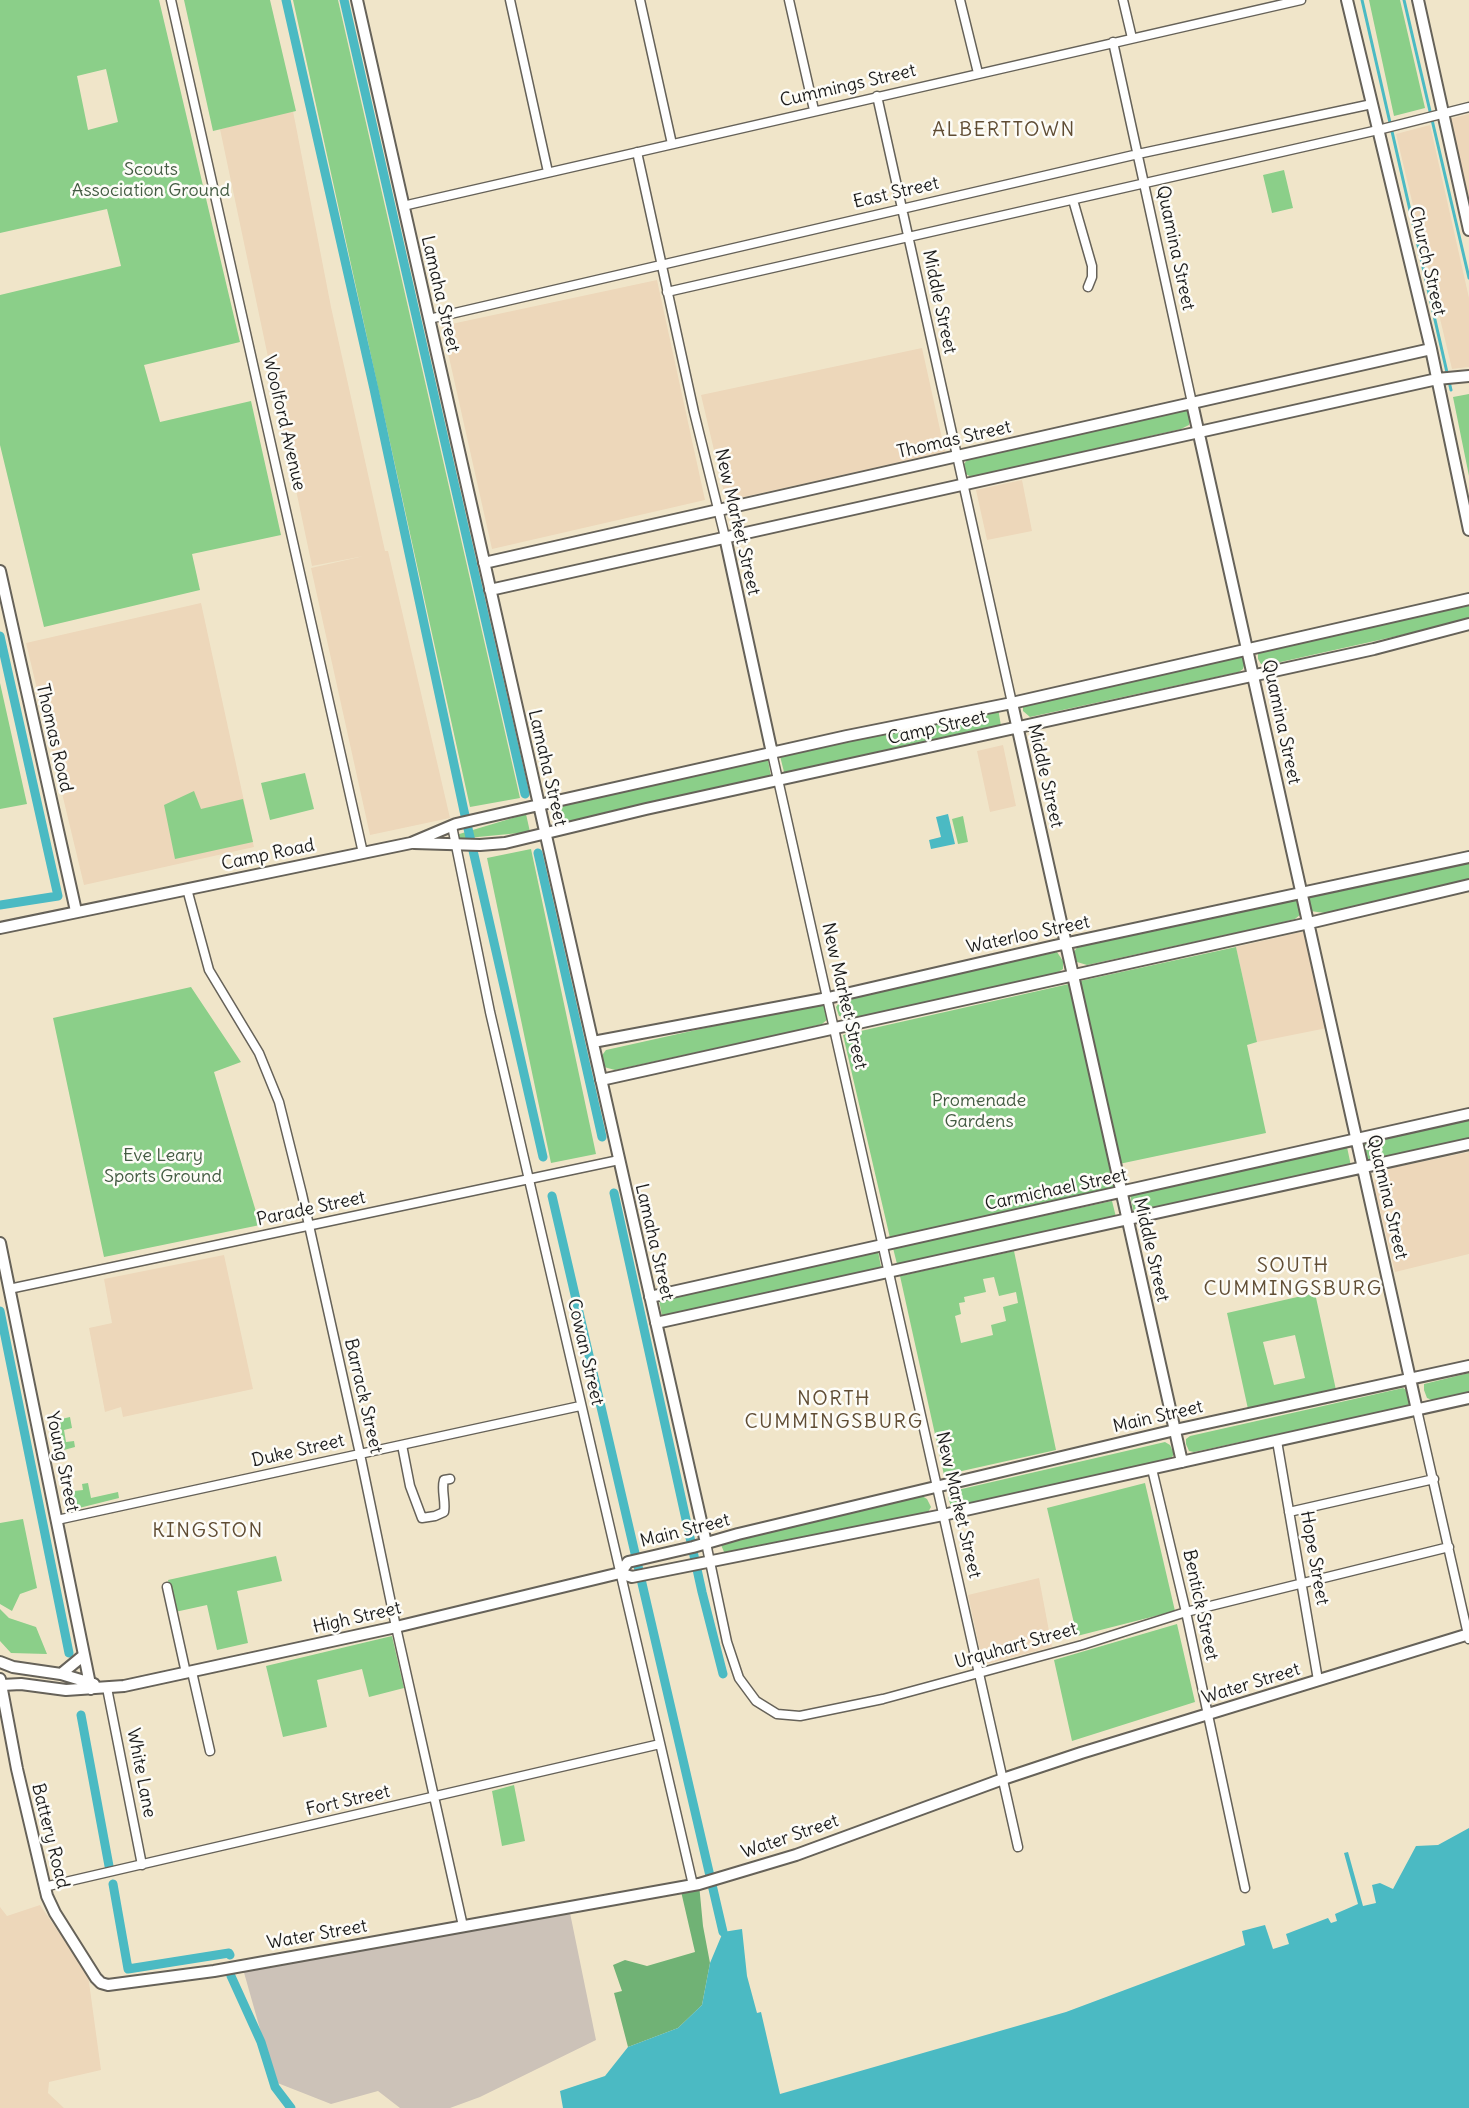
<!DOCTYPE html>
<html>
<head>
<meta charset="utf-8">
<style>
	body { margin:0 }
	canvas { display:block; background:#f0e5c9 }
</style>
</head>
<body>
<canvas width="1469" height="2108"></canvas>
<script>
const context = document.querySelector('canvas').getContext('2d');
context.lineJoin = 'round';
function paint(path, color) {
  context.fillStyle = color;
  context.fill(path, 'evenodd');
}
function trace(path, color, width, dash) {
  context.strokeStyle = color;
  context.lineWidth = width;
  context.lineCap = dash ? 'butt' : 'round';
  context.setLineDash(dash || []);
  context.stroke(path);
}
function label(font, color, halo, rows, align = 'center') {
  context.font = font + ' Delius,sans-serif';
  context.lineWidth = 5;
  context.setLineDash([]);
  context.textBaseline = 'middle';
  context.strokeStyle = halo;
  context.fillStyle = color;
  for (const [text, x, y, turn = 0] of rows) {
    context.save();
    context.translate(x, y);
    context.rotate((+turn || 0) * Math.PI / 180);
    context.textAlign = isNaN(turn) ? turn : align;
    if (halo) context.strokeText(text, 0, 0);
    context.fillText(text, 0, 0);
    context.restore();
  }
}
const built = new Path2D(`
	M293,111l38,196 54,244h3l62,267 -80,17 -59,-267 53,-12 -52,10 -92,-437z
	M1469,114v94l-20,-89z
	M1430,125l39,173v69l-17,2 -56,-235z
	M657,280l48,220 -213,49 -50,-223z
	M922,348l23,104 -219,49 -25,-106z
	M1022,480l10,51 -45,9 -11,-50z
	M201,603l53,244 -170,38 -58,-242z
	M1003,745l13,61 -26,6 -13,-61z
	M1305,931l22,97 -70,14 -21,-95z
	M1469,1152v102l-74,18 -22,-90 9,-12z
	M224,1255l29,134 -130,28 -2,-10 -16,5 -16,-84 23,-5 -8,-44z
	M1039,1578l13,69 -69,18 -15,-70z
	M40,1905l48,70 13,95 -52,12 -1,11 16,15h-64v-201l7,9z`);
const industrial = new Path2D(`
	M570,1913l26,127 -116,57 -30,11h-50l-22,-17 -47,13 -56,-22 -32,-113z`);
const green = new Path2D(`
	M0,0h159l81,342 -96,23 16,57 91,-21 30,134 -89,19 8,36 -156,37 -44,-182v-150l121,-29 -14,-57 -107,24zM106,69l12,53 -30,8 -11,-54z
	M184,0h86l26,111 -83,20z
	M293,0h45l182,798 -50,9z
	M1369,0h31l25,108 -31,8z
	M1284,170l9,38 -21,5 -9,-38z
	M1469,394v82l-16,-79z
	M1179,408h4l7,5 -1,12 -8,4 -210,48 -5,-3 -2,-10 3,-4z
	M1469,604v16l-202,45 -6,-1 -3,-5v-6l9,-4z
	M1241,656l4,6 -2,7 -4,3 -209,45 -7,-6v-7z
	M0,683l27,121 -27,5z
	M998,708l3,18 -216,50 -5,-20z
	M768,760l3,17 -217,50 -4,-20z
	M305,773l9,36 -44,11 -9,-37z
	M194,791l7,18 42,-10 10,43 -78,17 -11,-54z
	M526,814l4,18 -94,9z
	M963,816l5,26 -10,2 -6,-25z
	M531,849l65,305 -45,9 -64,-305z
	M1469,861v19l-144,33 -15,-2 -3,-9 2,-6z
	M1295,897l3,3 3,14 -6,5 -24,6 -184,40 -10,-3 -4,-9 6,-8z
	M1236,947l21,95 -10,3 19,88 -147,31 -39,-183z
	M1057,952l6,9v8l-6,4 -207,46 -11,-3 -3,-9 5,-7 9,-3z
	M1069,984l46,204 -225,50 -47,-203z
	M191,987l50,75 -27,10 46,153 -156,32 -51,-239z
	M822,1002l4,3 2,14 -6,5 -24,6 -183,40 -11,-3 -4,-9 6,-8z
	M1469,1118v23l-102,22 -5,-22z
	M1347,1147l4,19 -217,48 -4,-20z
	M1112,1201l4,16 -219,47 -4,-16z
	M878,1251l3,16 -219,49 -3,-16z
	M1014,1251l42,199 -112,25 -44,-199zM994,1277l5,19 17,-4 2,11 -15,4 3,14 -15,4 2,10 -32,8 -6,-27 6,-2 -2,-11 6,-1 -1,-5 22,-5 -3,-13z
	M1315,1293l21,97 -88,19 -21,-96zM1295,1335l10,43 -31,7 -11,-43z
	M1469,1373v19l-37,8 -5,-2 -3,-8v-6z
	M1403,1388l5,3 3,12 -4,3 -213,46 -5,-1 -3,-7v-5l4,-3z
	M70,1417l2,11 -8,2 2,12 8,-1 1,6 -11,3 -1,-6 -5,1 -5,-24z
	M1165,1442l5,3 4,9 -4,6 -214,47 -5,-1 -3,-8v-5l5,-2z
	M70,1478l4,13 9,-1 -1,-6 6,-1 3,15 27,-6 1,6 -48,12 -6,-31z
	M1145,1483l30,128 -98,25 -30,-128z
	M922,1496l5,3 4,8 -4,7 -202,40 -4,-9 3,-4z
	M23,1519l14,69 -17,6 -8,17 -12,-7v-81z
	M276,1556l6,25 -45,10 11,52 -31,7 -10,-45 -32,7 -7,-32z
	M0,1609l9,9 27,9 11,27 -36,-1 -11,-12z
	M1177,1624l18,78 -123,39 -18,-81z
	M392,1636l12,52 -35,9 -7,-28 -45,11 10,47 -44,10 -17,-71z
	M514,1785l11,56 -23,5 -10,-55z`);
const forest = new Path2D(`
	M699,1884l4,42 7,37 -8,42 -24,23 -50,19 -14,-54 8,-2 -9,-26 12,-5 22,6 48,-14 -15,-65z`);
const water = new Path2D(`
	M948,814l7,30 -24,5 -2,-9 12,-3 -5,-20z
	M1469,1828v280h-906l-3,-17 45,-15 23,-29 50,-19 24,-23 8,-42 13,-31 19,-3 5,47 10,37 4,-1 19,82 286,-82 179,-67 -3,-14 23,-6 8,24 16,-5 -3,-10 42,-16 3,5 6,-2 -2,-7 23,-10 -14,-51 4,-1 15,54 13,-3 -4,-18 8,-2 13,6 23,-43 22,-1z`);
const stream = new Path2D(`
	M1362,0l89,390
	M1404,0l65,278`);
const canal = new Path2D(`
	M286,0l88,389 90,422 79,346
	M344,0l181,794
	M0,636l58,260 -58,9
	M538,853l64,284
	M614,1193l88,399 21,82
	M552,1196l171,736
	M0,1311l69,342
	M81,1715l28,151
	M113,1884l15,85 101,-16 1,2
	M231,1976l30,66 14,45 16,21`);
const street = new Path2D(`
	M171,0l192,853
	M510,0l38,172
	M640,0l32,144
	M789,0l25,110
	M960,0l18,73
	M1123,0l9,38
	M1113,42l79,361
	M877,96l135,607
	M637,152l57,260 31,125
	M1073,200l19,66v11l-4,10
	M403,206l898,-206
	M667,292l711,-162 91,-23
	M429,319l709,-165 234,-50
	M772,753l246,1094
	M452,826l38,186 203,873
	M187,889l22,81 50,83 20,49 23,92 58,260 36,173 67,299
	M9,1289l610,-129
	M1417,1410l52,229
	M1277,1441l41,239
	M402,1445l8,41 12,32 13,-2 9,-4c2,-11 -3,-22 0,-32l6,-1
	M1152,1469l34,143 59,276
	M1289,1512l145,-33
	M57,1520l523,-114
	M706,1543l21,99 12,36 17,23 21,13 23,2 83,-17 199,-54 104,-33 263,-65
	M167,1587l19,86
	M192,1672l18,79
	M107,1688l35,177
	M44,1887l616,-143`);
const secondary = new Path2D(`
	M357,0l349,1543
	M1347,0l84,349 38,181
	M1418,0l51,230
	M1192,403l225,1007
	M725,537l47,216
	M484,563l947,-214
	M0,571l76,340
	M490,590l947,-211 32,-3
	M1012,703l170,759
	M414,843l66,2 25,-2 141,-34 728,-160 95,-25
	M0,928l411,-85 45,-19 83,-19 308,-69 165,-33 457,-104
	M593,1042l235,-44 226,-52 415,-89
	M601,1080l708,-157 160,-38
	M0,1243l91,446
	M650,1297l819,-183
	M656,1323l813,-179
	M620,1573l8,-11 65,-15 45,-13 437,-104 294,-64
	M620,1573l12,4 311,-62 526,-117
	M0,1662l13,5 48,7 33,10
	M61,1674l23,-19
	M0,1679l17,90 30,127 8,17 41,65 5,5 7,2 106,-14 485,-87 97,-29 207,-76 78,-26 388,-119
	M2,1685l19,-1 45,6 58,-4 272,-59 224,-54`);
const streetNames = [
	["Cummings Street",848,86,-13],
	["East Street",896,193,-13],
	["Quamina Street",1175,248,78],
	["Church Street",1427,261,77],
	["Lamaha Street",440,294,77],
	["Middle Street",939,302,78],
	["Woolford Avenue",284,423,77],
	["Thomas Street",954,440,-13],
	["New Market Street",737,522,77],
	["Quamina Street",1281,722,78],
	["Camp Street",937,728,-13],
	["Thomas Road",54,738,77],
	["Lamaha Street",547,768,77],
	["Middle Street",1045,776,77],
	["Camp Road",268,855,-12],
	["Waterloo Street",1028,935,-12],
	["New Market Street",844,996,77],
	["Carmichael Street",1056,1190,-12],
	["Quamina Street",1387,1197,77],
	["Parade Street",311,1209,-12],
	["Lamaha Street",654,1242,77],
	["Middle Street",1151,1250,77],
	["Cowan Street",585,1352,77],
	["Barrack Street",363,1396,77],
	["Main Street",1158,1417,-13],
	["Duke Street",298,1451,-13],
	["Young Street",62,1462,78],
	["New Market Street",958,1505,77],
	["Main Street",685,1531,-14],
	["Hope Street",1314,1558,80],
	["Bentick Street",1200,1605,78],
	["High Street",357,1618,-13],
	["Urquhart Street",1016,1646,-16],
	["Water Street",1251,1684,-17],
	["White Lane",141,1773,79],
	["Fort Street",348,1801,-13],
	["Battery Road",50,1836,76],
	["Water Street",790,1837,-19],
	["Water Street",317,1935,-10]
];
const parkNames = [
	["Scouts",151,170],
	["Association Ground",151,191],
	["Promenade",979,1101],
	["Gardens",979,1122],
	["Eve Leary",163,1156],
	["Sports Ground",163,1177]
];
const neighbourhoodNames = [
	["ALBERTTOWN",1004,130],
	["SOUTH",1293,1266],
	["CUMMINGSBURG",1293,1289],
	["NORTH",834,1399],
	["CUMMINGSBURG",834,1422],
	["KINGSTON",208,1531]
];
paint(built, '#edd7ba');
paint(industrial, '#ccc2b8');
paint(green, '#8bcf89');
paint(forest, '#70b275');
paint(water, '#4bbac3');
trace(stream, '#4bbac3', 3);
trace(canal, '#4bbac3', 9);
trace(street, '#666259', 11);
trace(secondary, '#666259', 14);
trace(street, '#fff', 8);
trace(secondary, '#fff', 10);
label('18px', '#1c1c1c', '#fdfcf7', streetNames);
label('18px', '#435b42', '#fdfcf7', parkNames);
context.letterSpacing = '1.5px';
label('20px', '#604d34', '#fdfcf7', neighbourhoodNames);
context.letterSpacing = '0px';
</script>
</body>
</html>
